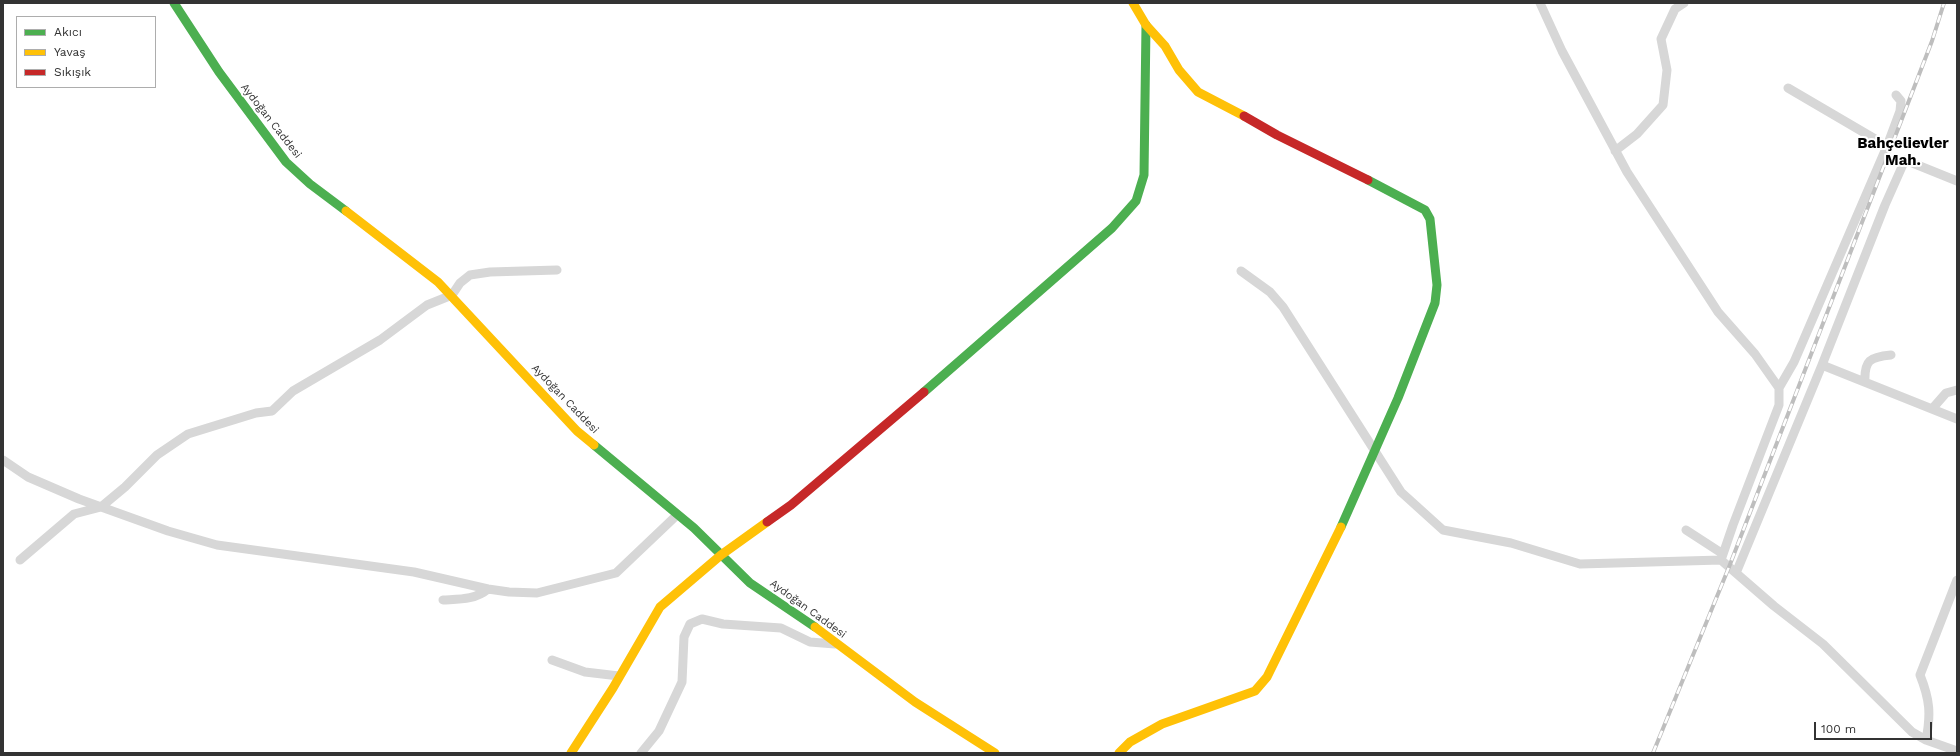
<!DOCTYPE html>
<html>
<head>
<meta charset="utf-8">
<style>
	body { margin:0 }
	#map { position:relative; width:1960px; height:756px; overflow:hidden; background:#fff; font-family:"Work Sans",sans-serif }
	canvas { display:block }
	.frame { position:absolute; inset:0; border:4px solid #333; pointer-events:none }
	.legend { position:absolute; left:16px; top:16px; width:140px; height:72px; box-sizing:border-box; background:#fff; border:1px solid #adadad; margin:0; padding:5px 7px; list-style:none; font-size:12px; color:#333 }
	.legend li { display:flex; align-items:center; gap:8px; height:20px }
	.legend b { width:20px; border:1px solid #adadad }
	.scale { position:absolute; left:1814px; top:722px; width:118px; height:18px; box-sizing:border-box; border:2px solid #333; border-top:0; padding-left:5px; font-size:12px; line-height:14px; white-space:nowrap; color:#333; -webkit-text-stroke:3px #fff; paint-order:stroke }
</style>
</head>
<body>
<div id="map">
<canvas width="1960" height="756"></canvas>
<div class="frame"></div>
<ul class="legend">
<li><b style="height:5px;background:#4caf50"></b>Akıcı</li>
<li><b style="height:5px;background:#ffc107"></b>Yavaş</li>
<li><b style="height:5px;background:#c62828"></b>Sıkışık</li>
</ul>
<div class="scale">100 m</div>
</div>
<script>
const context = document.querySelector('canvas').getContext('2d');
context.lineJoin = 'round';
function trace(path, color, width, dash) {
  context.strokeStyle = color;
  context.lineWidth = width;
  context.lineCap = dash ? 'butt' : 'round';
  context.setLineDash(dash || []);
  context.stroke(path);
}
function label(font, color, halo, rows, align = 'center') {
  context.font = font + ' "Work Sans",sans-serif';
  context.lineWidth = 4;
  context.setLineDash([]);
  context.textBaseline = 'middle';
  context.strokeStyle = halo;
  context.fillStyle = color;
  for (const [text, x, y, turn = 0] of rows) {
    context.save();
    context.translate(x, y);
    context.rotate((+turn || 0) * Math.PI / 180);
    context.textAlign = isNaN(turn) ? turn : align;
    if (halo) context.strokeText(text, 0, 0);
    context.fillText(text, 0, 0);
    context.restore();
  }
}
const street = new Path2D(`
	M1540,3l22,48 65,121 91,140 37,42 24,34v17l-46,120 -12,35 53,46 49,38 89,88 14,8 31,11
	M1788,88l99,58
	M1615,151l22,-17 26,-29 4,-35 -6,-31 14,-30 9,-6
	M1957,181l-52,-21 -20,45 -63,160 135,54
	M1241,271l29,21 13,15 118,185 42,38 68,13 69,21 141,-4
	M1865,382c-1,-22 5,-25 26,-27
	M1779,388l15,-26 93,-216 13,-35 1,-10 -5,-6
	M1932,409l14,-16 11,-3
	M3,460l25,17 51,22 89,32 49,14 197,27 74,17 21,3 28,1 79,-20 61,-58
	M1686,530l37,24
	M20,560l54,-46 27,-7 24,-20 32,-32 31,-21 68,-21 16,-2 21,-20 87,-51 47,-35 25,-10 8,-12 10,-8 20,-3 67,-2
	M1736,573l86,-208
	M443,600c16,-1 32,0 45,-11
	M552,660l33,12 34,4
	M1926,740c5,-26 4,-40 -6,-65l37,-95
	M641,753l18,-22 23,-49 2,-45 6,-13 12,-5 21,5 58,4 29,14 25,2`);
const fast = new Path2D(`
	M174,3l45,69 67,90 24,22 36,27
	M924,392l188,-164 24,-27 8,-26 2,-150
	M594,445l100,83 56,55 65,44
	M1341,527l57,-129 37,-95 2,-18 -7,-66 -5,-9 -57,-30`);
const slow = new Path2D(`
	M1133,3l13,22 19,21 14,24 19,22 46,24
	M346,211l92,71 139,149 17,14
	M815,627l100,75 80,51
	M571,753l42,-65 47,-81 61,-52 46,-33
	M1119,753l11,-11 32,-18 93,-33 12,-14 74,-150`);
const jam = new Path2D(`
	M1244,116l33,19 91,45
	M767,522l24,-17 133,-113`);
const rail = new Path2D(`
	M1653,753l76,-186 203,-526 12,-38`);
const streetNames = [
	["Aydoğan Caddesi",271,121,52],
	["Aydoğan Caddesi",565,399,46],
	["Aydoğan Caddesi",808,609,36]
];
const districtNames = [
	["Bahçelievler",1903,144],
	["Mah.",1903,161]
];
trace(street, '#d7d7d7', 9);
trace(fast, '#4caf50', 9);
trace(slow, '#ffc107', 9);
trace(jam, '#c62828', 9);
trace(rail, '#bebebe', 4);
trace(rail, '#fff', 2.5, [8]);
label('11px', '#333', '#fff', streetNames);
label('bold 15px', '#000', '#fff', districtNames);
</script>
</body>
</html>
